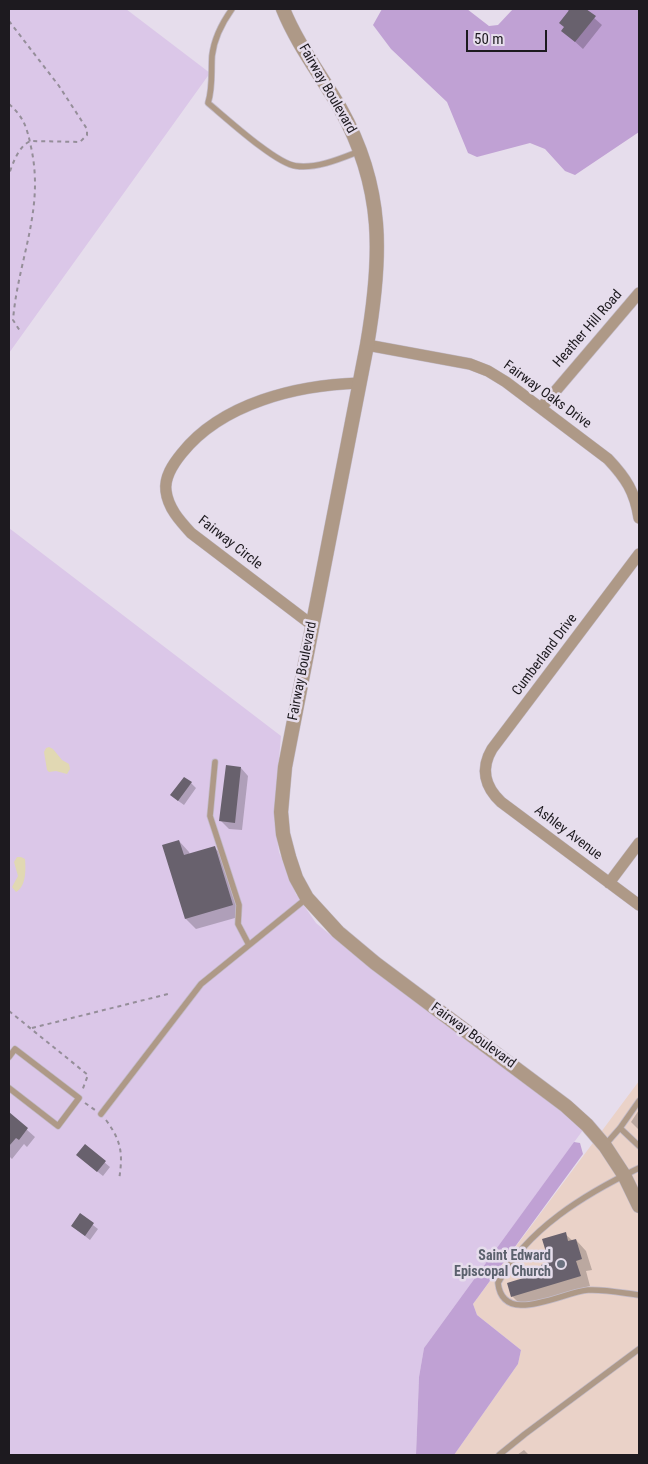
<!DOCTYPE html>
<html>
<head>
<meta charset="utf-8">
<style>
	body { margin:0 }
	#map { position:relative; width:648px; height:1464px; overflow:hidden; background:#e6ddec; font-family:"Roboto Condensed",sans-serif }
	canvas { display:block }
	.frame { position:absolute; inset:0; border:10px solid #1d1a1f; pointer-events:none }
	.scale { position:absolute; left:466px; top:30px; width:81px; height:22px; box-sizing:border-box; border:2px solid #1d1a1f; border-top:0; padding-left:6px; font-size:15px; line-height:18px; white-space:nowrap; color:#1d1a1f; -webkit-text-stroke:4px #e6ddec; paint-order:stroke }
</style>
</head>
<body>
<div id="map">
<canvas width="648" height="1464"></canvas>
<div class="frame"></div>
<div class="scale">50 m</div>
</div>
<script>
const context = document.querySelector('canvas').getContext('2d');
context.lineJoin = 'round';
function paint(path, color) {
  context.fillStyle = color;
  context.fill(path, 'evenodd');
}
function trace(path, color, width, dash) {
  context.strokeStyle = color;
  context.lineWidth = width;
  context.lineCap = dash ? 'butt' : 'round';
  context.setLineDash(dash || []);
  context.stroke(path);
}
function label(font, color, halo, rows, align = 'center') {
  context.font = font + ' "Roboto Condensed",sans-serif';
  context.lineWidth = 5;
  context.setLineDash([]);
  context.textBaseline = 'middle';
  context.strokeStyle = halo;
  context.fillStyle = color;
  for (const [text, x, y, turn = 0] of rows) {
    context.save();
    context.translate(x, y);
    context.rotate((+turn || 0) * Math.PI / 180);
    context.textAlign = isNaN(turn) ? turn : align;
    if (halo) context.strokeText(text, 0, 0);
    context.fillText(text, 0, 0);
    context.restore();
  }
}
const commercial = new Path2D(`
	M639,1081v374h-185l64,-91 3,-14 -44,-35 -4,-11z`);
const green = new Path2D(`
	M9,9h117l84,64 -201,280z
	M9,528l272,208 -7,81 5,35 17,42 20,29 35,29 197,147 35,31 -159,218 -5,29 -3,78h-407z`);
const forest = new Path2D(`
	M382,9h85l22,17 9,-1 15,-16h126v123l-64,43 -10,-4 -20,-22 -15,-6 -53,14 -9,-4 -21,-51 -56,-53 -18,-24z
	M574,1142l6,1 3,11 -110,150 4,11 44,35 -3,14 -64,91h-38l3,-78 5,-29z`);
const sand = new Path2D(`
	M49,747l4,2 9,11 7,4 1,5 -3,5 -11,-3 -7,1 -2,-2 -3,-18 2,-4z
	M17,857h4l4,2c1,11 1,28 -9,33l-4,-5 6,-11 -4,-14z`);
const shadow = new Path2D(`
	M567,9h17l18,16 -19,24 -21,-19 3,-3 4,-15z
	M241,768l7,8 -6,54 -13,-1 -8,-8z
	M191,783l5,5 -12,17 -7,-5z
	M179,841l10,11 1,3 24,-8 11,11 17,58 -46,13 -10,-10z
	M639,1110v20l-8,-8z
	M9,1114l26,23 -8,10 -3,-3 -12,15 -3,-3z
	M85,1146l25,21 -7,9 -20,-16z
	M80,1215l18,14 -8,11 -18,-14z
	M565,1234l8,7 3,-1 10,11 6,19 -6,1 4,15 -68,20 -10,-10 33,-23z
	M524,1450l5,5h-12z`);
const building = new Path2D(`
	M570,9h16l10,7 -21,26 -14,-11 3,-4 -5,-4z
	M226,765l15,2 -6,56 -16,-2z
	M184,777l8,5 -14,19 -8,-6z
	M179,840l5,15 31,-9 18,59 -48,14 -23,-74z
	M9,1112l19,16 -9,12 -3,-2 -7,8z
	M85,1144l21,17 -9,11 -21,-17z
	M80,1213l14,10 -9,13 -14,-10z
	M566,1232l2,9 8,-2 6,20 -6,2 5,15 -70,21 -4,-14 36,-11 -2,-7 8,-3 -7,-23z`);
const path = new Path2D(`
	M9,21l50,65 28,43v6l-7,7 -49,-1c-12,4 -18,22 -22,33
	M9,104c15,13 18,24 22,43 14,63 -13,112 -18,173l7,11
	M9,1011l79,64 -6,16
	M32,1028l136,-34
	M85,1103l10,7
	M106,1120c16,22 17,34 13,60`);
const service = new Path2D(`
	M232,9c-10,14 -18,29 -20,47 -1,16 1,31 -4,47 17,14 68,61 88,63 21,3 46,-8 64,-15
	M215,762l-5,54 29,89 -1,19 11,21
	M9,1057l6,-8 64,49 -21,28 -49,-38
	M101,1114l100,-130 106,-86
	M620,1128l19,18
	M605,1145l15,-17 19,-27
	M639,1168c-54,26 -112,61 -141,115 5,44 64,9 90,7 16,-1 35,3 51,5
	M499,1455l26,-21 114,-85`);
const minor = new Path2D(`
	M367,345l103,19 18,7 18,11 102,77c18,19 27,33 31,59
	M541,408l98,-115
	M639,554l-147,195c-12,20 -7,38 9,53l138,103
	M312,625l-121,-92c-11,-12 -23,-25 -25,-42 -2,-14 7,-27 16,-38 40,-50 115,-68 177,-70
	M609,883l30,-40`);
const tertiary = new Path2D(`
	M283,9c14,35 38,66 57,99 45,80 42,150 27,237l-82,422 -4,45 2,22 6,23 7,21 11,20 31,34 37,31 191,143 21,19 18,21 19,29 15,31`);
const markers = [
	[561,1264,5,"#6b7280"]
];
const streetNames = [
	["Fairway Boulevard",327,89,60],
	["Heather Hill Road",588,329,-49],
	["Fairway Oaks Drive",547,395,36],
	["Fairway Circle",230,543,38],
	["Cumberland Drive",545,655,-53],
	["Fairway Boulevard",303,671,-79],
	["Ashley Avenue",568,833,37],
	["Fairway Boulevard",473,1036,36]
];
const worshipNames = [
	["Saint Edward",551,1256],
	["Episcopal Church",551,1272]
];
paint(commercial, '#ead2c8');
paint(green, '#dbc7e8');
paint(forest, '#c0a1d4');
paint(sand, '#e1d8b3');
paint(shadow, '#0003');
paint(building, '#68616d');
trace(service, '#c2bac7', 7);
trace(minor, '#c2bac7', 12);
trace(tertiary, '#c2bac7', 15);
trace(path, '#958e99', 2, [4, 4]);
trace(service, '#ae9987', 5.5);
trace(minor, '#ae9987', 11);
trace(tertiary, '#ae9987', 14);
for (const [x, y, r, color] of markers) {
  const dot = new Path2D();
  dot.arc(x, y, r, 0, 2 * Math.PI);
  context.fillStyle = color;
  context.fill(dot);
  trace(dot, '#e6ddec', 2);
}
label('14px', '#1d1a1f', '#e6ddec', streetNames);
label('bold 14px', '#5b616d', '#e6ddec', worshipNames, 'right');
</script>
</body>
</html>
